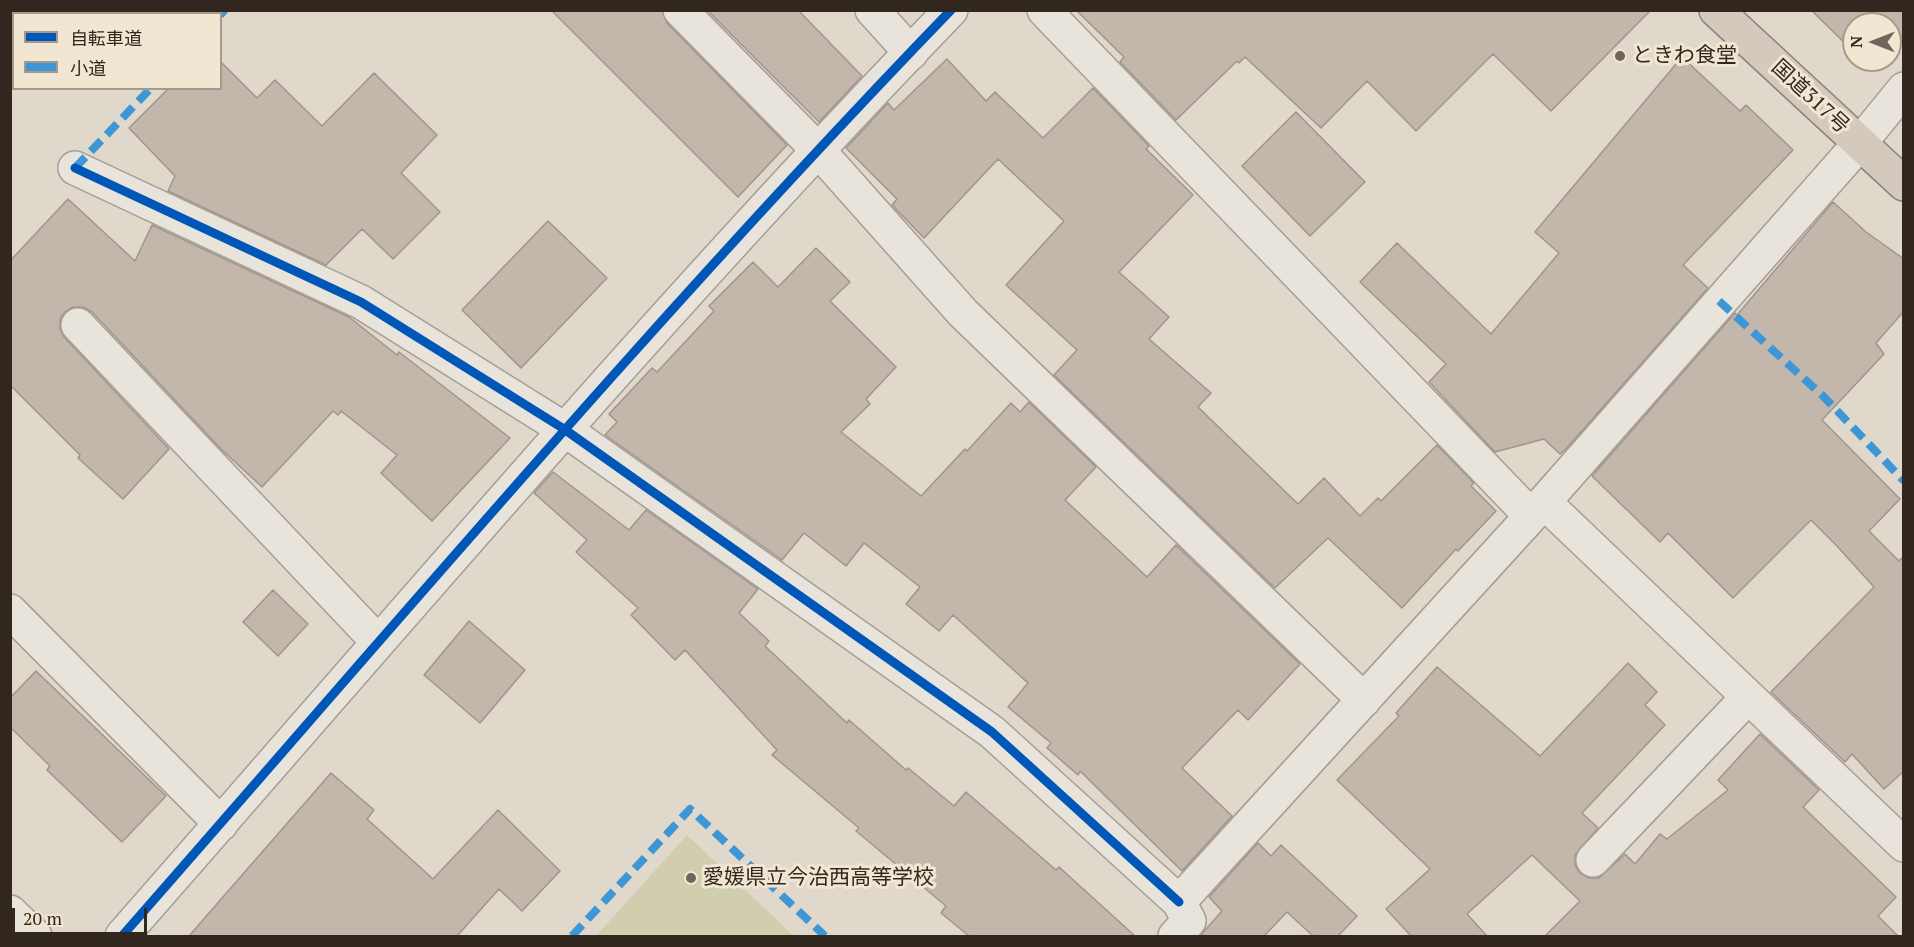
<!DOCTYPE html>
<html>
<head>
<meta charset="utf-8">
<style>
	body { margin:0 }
	#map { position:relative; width:1914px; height:947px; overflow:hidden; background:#e0d8cb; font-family:"PT Serif","Noto Sans JP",serif }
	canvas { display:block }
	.frame { position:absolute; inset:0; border:12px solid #32271e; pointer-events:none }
	.legend { position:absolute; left:12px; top:12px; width:210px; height:78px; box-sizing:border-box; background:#f1e6d1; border:2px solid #a59a89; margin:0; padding:8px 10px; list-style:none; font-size:18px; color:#32271e }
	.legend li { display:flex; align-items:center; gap:12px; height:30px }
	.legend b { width:30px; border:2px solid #a59a89 }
	.north { position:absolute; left:1842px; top:12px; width:60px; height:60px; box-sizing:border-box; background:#f1e6d1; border:2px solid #a59a89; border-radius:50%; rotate:270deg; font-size:16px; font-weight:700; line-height:24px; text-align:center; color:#32271e }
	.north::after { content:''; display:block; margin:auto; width:21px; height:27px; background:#6f655b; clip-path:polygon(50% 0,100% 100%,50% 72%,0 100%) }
	.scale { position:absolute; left:12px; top:908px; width:135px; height:27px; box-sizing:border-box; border:3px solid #32271e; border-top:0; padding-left:8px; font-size:18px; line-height:21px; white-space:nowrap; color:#32271e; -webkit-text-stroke:4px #f1e6d1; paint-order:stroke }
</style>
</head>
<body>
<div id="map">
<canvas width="1914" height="947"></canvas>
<div class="frame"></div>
<ul class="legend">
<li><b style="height:8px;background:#0057b8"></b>自転車道</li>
<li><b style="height:8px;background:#3d96d5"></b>小道</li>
</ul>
<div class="north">N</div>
<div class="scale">20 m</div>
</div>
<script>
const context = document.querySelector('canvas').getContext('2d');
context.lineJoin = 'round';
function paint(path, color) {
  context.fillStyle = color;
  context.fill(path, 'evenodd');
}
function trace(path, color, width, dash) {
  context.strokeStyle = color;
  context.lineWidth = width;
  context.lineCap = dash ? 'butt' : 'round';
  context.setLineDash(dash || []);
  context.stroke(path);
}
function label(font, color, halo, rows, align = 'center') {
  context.font = font + ' "PT Serif","Noto Sans JP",serif';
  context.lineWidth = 6;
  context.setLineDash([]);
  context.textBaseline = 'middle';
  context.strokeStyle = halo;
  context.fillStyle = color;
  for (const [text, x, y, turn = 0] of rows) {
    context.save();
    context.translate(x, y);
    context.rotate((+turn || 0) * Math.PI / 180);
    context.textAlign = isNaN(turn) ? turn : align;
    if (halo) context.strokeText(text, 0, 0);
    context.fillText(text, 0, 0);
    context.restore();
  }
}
const green = new Path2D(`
	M687,835l107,101h-198z`);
const building = new Path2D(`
	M551,10h111l5,13 120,122 -49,52z
	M707,10h91l64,66 -43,46z
	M1076,10h575l-100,101 -58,-57 -77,77 -49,-50 -46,47 -76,-71 -6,6 -2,-2 -61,59 -56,-58 4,-5z
	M1811,10h93v25l-14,14v-25h-36v28z
	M1682,57l58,54 6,-6 47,45 -110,115 25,23 -143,162 -5,4 -16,-15 -49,13 -66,-70 17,-18 -86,-82 37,-39 94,91 68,-81 -24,-21z
	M947,59l39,42 9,-9 48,46 50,-50 56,58 -3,3 47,46 -74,77 50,45 -20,22 62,54 -13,14 100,97 26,-26 36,38 18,-18 3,3 56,-56 37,38 -3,3 25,25 -38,40 -2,-2 -54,59 -74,-70 -53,50 -221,-213 23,-25 -71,-65 58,-64 -66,-62 -74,79 -32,-33 5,-6 -51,-51 42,-45 6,7z
	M220,61l37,37 18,-18 47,46 52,-53 63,62 -36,38 39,39 -47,47 -31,-30 -36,36 -158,-74 7,-15 -46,-48 40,-40h51z
	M1296,112l69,70 -55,54 -68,-70z
	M68,199l67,62 17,-36 197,92 48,38 2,-3 111,86 -78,83 -51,-48 16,-18 -56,-44 -3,4 -5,-4 -71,76 -40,-37 -130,-138 -9,-5h-10l-8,5 -5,7v10l4,8 105,112 -46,50 -45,-41 2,-3 -70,-70v-124z
	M1833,202l33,30 38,27v52l-28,32 8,11 -62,66 78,79 -31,32 30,30 5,-5v215l-20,18 -32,-35 -7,8 -74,-70 103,-105 -38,-42 -25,-25 -78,78 -65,-65 -8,9 -68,-66 143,-163 2,2z
	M548,221l59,57 -86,90 -59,-58z
	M816,248l34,34 -20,19 66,66 -30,32 4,5 -29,28 80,64 44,-47 2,2 44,-48 9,9 9,-10 67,65 -31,33 82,77 29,-32 124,119 -52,56 -10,-10 -56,58 50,48 -50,55 -102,-100 -2,4 -31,-27 4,-5 -43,-36 20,-24 -75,-68 -14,16 -33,-27 14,-17 -56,-44 -18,23 -42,-33 -22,27 -177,-125 12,-13 -8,-8 43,-46 5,4 57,-61 -5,-5 44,-44 25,25z
	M553,472l76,58 17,-20 112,79 -19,24 30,28 -4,5 82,77 2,-3 57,50 2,-2 46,38 12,-14 90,78 3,-3 76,69h-166l-28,-23 5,-7 -90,-75 3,-3 -87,-73 5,-5 -92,-100 -10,10 -44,-45 7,-7 -62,-56 11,-12 -53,-47z
	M273,590l35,34 -30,32 -35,-34z
	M469,621l56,49 -45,53 -56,-48z
	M1628,663l29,29 -12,13 20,20 -83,88 16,15 -23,27v10l5,8 9,5h10l26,-24 10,10 25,-30 7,5 61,-49 -10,-10 42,-46 59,56 -16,17 93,90 -18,19 20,20h-353l35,-35 -48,-46 -65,59 20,22h-76l-25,-27 44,-40 -93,-89 62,-64 -3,-3 41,-46 103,89z
	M36,671l130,125 -44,46 -75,-72 3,-4 -40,-39v-29z
	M331,773l43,37 -7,9 66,60 65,-69 62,61 -38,40 -23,-22 -42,47h-268z
	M1258,843l13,13 10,-11 76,71 -19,20h-25l-26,-24 -23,24h-64l22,-25 -13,-14z`);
const street = new Path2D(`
	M680,10l138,140 145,163 401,387
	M872,10l39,43
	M1044,10l487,506
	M75,168l286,134 203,127 428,303 187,170
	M78,325l300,317
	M1544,502l360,343
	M10,611l211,213
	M1593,860l155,-163
	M10,912l25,24
	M122,936c273,-311 541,-628 829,-926
	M1175,936l14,-15 -10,-19 365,-400 316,-359 44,-54`);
const highway = new Path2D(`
	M1716,10l188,174`);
const quiet = new Path2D(`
	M220,15l5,-5
	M75,168l76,-80
	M1719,301l104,95 81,85
	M572,936l118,-127 135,127`);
const cycleway = new Path2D(`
	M75,168l286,134 203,127 428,303 187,170
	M122,936c273,-311 541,-628 829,-926`);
const markers = [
	[1620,56,6,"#6f655b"],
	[691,878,6,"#6f655b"]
];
const poiNames = [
	["ときわ食堂",1632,56],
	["愛媛県立今治西高等学校",703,878]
];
const streetNames = [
	["国道317号",1810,97,43]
];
paint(green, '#d0ceae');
paint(building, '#c3b7ac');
trace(building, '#a0948b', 1.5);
trace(street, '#a59e94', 36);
trace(highway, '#8b837b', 36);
trace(street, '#e8e4dc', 33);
trace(highway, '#d3c9bc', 33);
trace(quiet, '#3d96d5', 8, [15, 8]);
trace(cycleway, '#0057b8', 9);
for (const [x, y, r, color] of markers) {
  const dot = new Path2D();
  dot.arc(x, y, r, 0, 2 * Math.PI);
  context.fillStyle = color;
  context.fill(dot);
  trace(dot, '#f1e6d1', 2);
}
label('21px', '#32271e', '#f1e6d1', poiNames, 'left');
label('21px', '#32271e', '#f1e6d1', streetNames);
</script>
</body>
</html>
